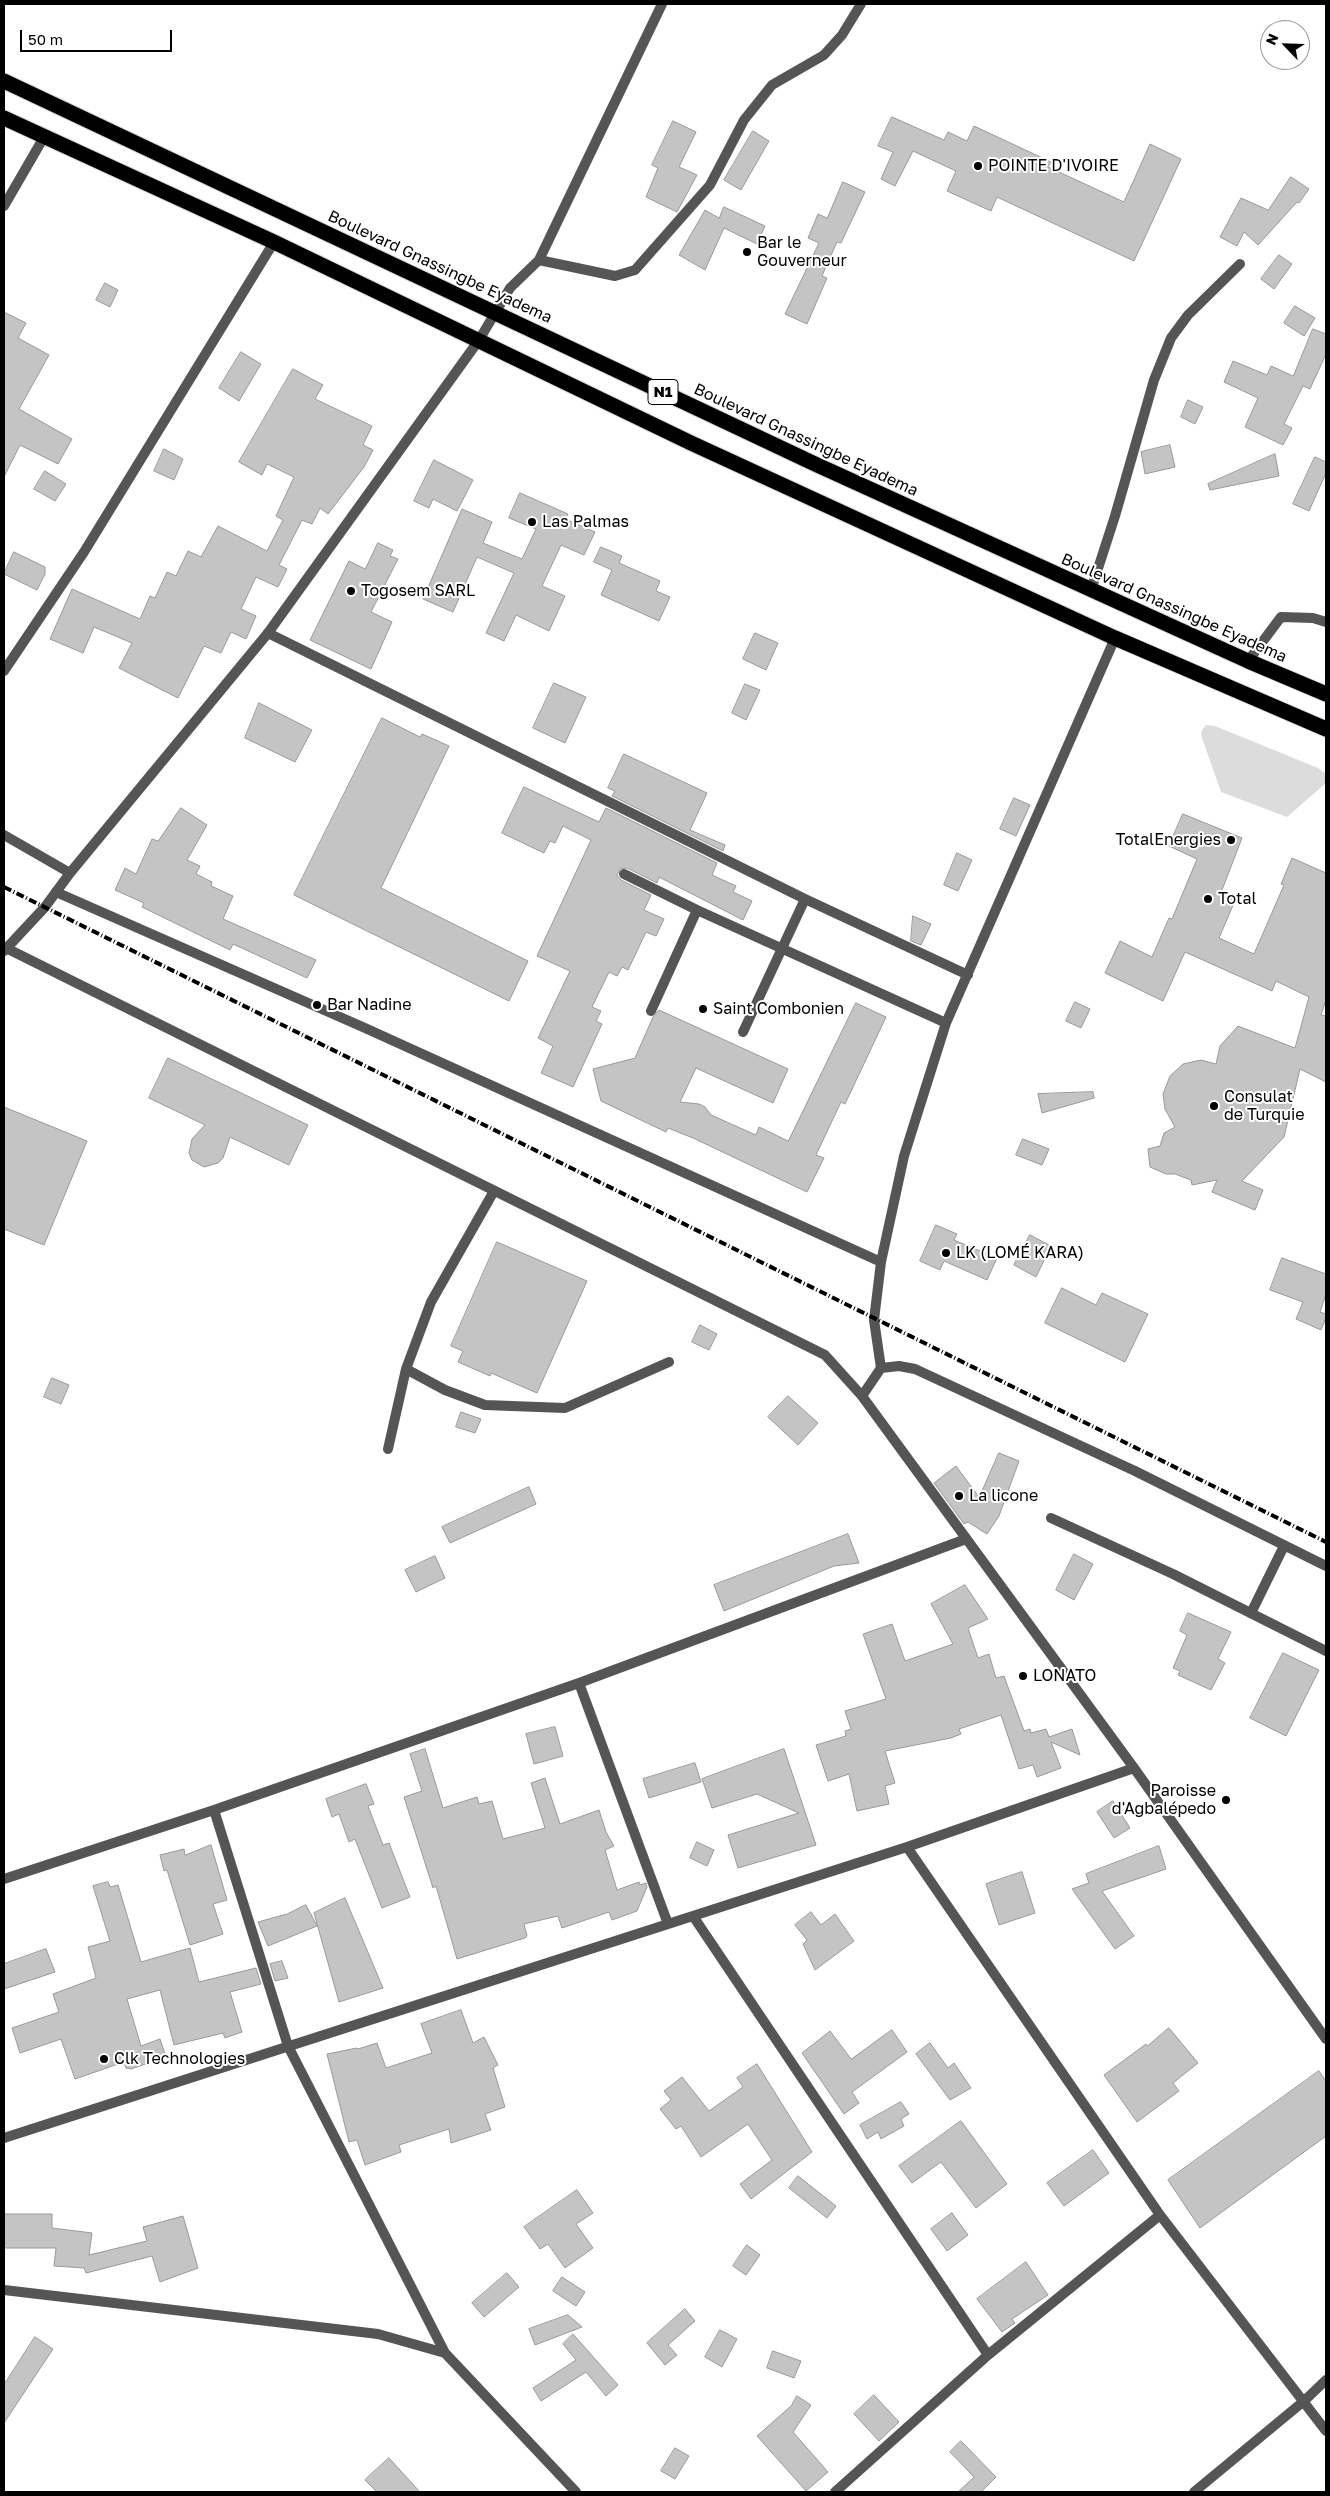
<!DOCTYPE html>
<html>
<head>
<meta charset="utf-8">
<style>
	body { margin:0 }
	#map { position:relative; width:1330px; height:2496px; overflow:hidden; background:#fff; font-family:"Golos Text",sans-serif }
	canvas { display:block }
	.frame { position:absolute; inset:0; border:5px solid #000; pointer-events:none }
	.north { position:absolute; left:1260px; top:20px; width:50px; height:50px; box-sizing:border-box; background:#fff; border:1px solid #999; border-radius:50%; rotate:294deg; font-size:14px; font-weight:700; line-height:20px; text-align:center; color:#000 }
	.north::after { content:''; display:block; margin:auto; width:18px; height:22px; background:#000; clip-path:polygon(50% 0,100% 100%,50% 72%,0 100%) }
	.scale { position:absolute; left:20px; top:30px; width:152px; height:22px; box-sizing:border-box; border:2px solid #000; border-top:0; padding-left:6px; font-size:15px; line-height:18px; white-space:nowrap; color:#000; -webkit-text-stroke:4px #fff; paint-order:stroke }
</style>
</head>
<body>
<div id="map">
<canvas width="1330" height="2496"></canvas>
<div class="frame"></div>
<div class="north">N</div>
<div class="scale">50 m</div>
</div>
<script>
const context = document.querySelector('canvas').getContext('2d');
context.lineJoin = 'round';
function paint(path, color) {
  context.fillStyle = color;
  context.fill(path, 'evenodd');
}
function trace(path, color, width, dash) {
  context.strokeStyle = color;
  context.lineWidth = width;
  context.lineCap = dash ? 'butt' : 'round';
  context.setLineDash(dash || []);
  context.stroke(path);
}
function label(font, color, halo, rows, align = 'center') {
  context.font = font + ' "Golos Text",sans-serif';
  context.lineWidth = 4;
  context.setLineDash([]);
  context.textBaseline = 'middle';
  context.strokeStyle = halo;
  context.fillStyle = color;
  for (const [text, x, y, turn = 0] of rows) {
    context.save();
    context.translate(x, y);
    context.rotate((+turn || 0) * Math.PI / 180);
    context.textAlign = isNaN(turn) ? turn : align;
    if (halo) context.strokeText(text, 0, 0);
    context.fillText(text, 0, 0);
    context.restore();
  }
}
const green = new Path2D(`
	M1206,725l9,1 103,42 8,6v9l-39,34 -66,-25 -20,-57 1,-5z`);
const building = new Path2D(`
	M892,117l52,23 4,-8 19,9 7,-15 77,36 -3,5 76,35 26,-58 31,15 -47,102 -137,-64 -6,14 -44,-20 9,-20 -43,-20 -18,35 -14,-7 12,-27 -15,-6z
	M673,121l23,11 -17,35 18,8 -20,37 -31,-15 12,-29 -6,-3z
	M753,131l16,10 -28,49 -17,-10z
	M1291,177l18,12 -10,14 -2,-1 -39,43 -14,-13 -7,14 -17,-9 21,-39 27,12z
	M843,182l22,10 -24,51 -4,-1 -15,34 5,2 -20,46 -22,-10 34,-71 -11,-5 10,-24 9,4z
	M724,207l41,19 -8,18 -33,-16 -19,42 -26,-15 26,-45 14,8z
	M1279,255l13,9 -18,25 -13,-10z
	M105,283l13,7 -8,17 -14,-7z
	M1295,306l20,12 -11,18 -20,-13z
	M4,312l22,11 -8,15 31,17 -30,54 53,30 -14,25 -38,-19 -16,32z
	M1313,329l13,5v20l-16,35 -7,-3 -19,38 8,4 -9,17 -38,-18 13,-29 -34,-16 9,-21 34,14 4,-9 22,10z
	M241,352l20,12 -22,37 -20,-13z
	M293,369l30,16 -8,14 57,27 -9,19 10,5 -9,17 -36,47 -8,-6 -8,16 -10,-4 -23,45 8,4 -9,18 -22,-10 -15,32 15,7 -10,23 -15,-7 -10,21 -17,-7 -26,52 -59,-30 13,-25 -38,-16 -11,26 -33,-14 22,-50 68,30 10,-23 5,2 12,-26 9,4 12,-25 13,6 17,-31 49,25 16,-31 -7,-4 18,-39 -27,-13 -5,11 -23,-13z
	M1188,400l15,7 -8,17 -14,-7z
	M1170,445l5,22 -30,7 -4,-22z
	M164,449l19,10 -9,21 -20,-9z
	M1275,454l4,22 -69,14 -2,-6z
	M1315,457l11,5v11l-17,38 -16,-7z
	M434,460l39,20 -16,31 -24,-12 -4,9 -15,-7z
	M45,471l21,13 -11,17 -21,-12z
	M520,493l48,21 -3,5 30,13 -11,23 -23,-10 -19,41 23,10 -16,35 -33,-16 -12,26 -18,-8 28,-60 -37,-16 -24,55 -30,-13 39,-90 30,13 -9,21 39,16 14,-30 -27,-11z
	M378,543l15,7 -3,6 8,3 -27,53 21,10 -21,47 -61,-29 39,-79 16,8z
	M601,547l21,9 -3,7 41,18 -4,10 14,6 -11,24 -58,-26 11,-25 -18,-8z
	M14,552l31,15v7l-8,16 -33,-16z
	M755,633l23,10 -12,27 -23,-11z
	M554,683l32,14 -21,46 -32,-15z
	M745,684l15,6 -14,30 -14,-7z
	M259,703l53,27 -17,32 -50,-24z
	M382,718l38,19 2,-3 27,12 -68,142 147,73 -19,40 -215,-106z
	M624,754l83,39 -17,37 35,15 -2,6 -111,-55 3,-5 -7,-3z
	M524,787l75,35 7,-14 111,55 -5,12 24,11 -3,6 19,9 -9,19 -84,-43 -2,6 -30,-15 -7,1 -3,6 4,5 30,15 -7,15 20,9 -8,17 -10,-4 -18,38 -6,-3 -5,9 -8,-4 -17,35 9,4 -5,10 6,3 -29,63 -32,-14 12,-27 -15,-8 32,-67 -33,-15 54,-116 -28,-14 -8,17 -5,-2 -6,12 -42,-20z
	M1014,798l16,7 -14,31 -16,-7z
	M181,808l26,17 -20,35 13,6 -4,8 16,8 -1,4 22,10 -10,23 93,41 -9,18 -74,-34 -3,6 -88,-43 2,-4 -29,-13 10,-22 11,6 16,-35 6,2z
	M1183,814l59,24 -20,52 15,6 -18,42 35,16 30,-69 -3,-1 11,-26 34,15v127l-5,15 5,1v66l-26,-13 -16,68 -42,44 21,9 -8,20 -43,-18 5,-12 -25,5 -1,-5 -16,-6h-9l-16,-7 -2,-18 12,-3 4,-13 11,-6 -10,-18 -2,-15 7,-18 13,-12 18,-4 15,4 4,-18 18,-20 57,22 14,-51 -33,-16 -4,10 -87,-39 -22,49 -58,-28 15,-32 32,16 17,-39 3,1 25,-60 -28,-13z
	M957,853l15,7 -14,31 -14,-6z
	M913,916l18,8 -10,21 -10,-4z
	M1075,1002l15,7 -9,19 -15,-7z
	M856,1003l30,14 -41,87 -4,-2 -25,53 8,3 -17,34 -114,-54 -25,-10 -2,4 -65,-31 -8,-32 42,-11 18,-41 6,-7 129,59 -15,34 -77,-35 -16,34 19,2 6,3 6,8 45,20 3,-8 29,14z
	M168,1058l140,67 -19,40 -59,-28 -7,21 -5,5 -14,4 -12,-7 -3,-7 3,-14 13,-14 -56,-27z
	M1093,1092l1,6 -52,15 -4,-19z
	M4,1107l83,34 -43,104 -40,-16z
	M1023,1139l26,10 -7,16 -26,-10z
	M936,1225l21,9 -3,6 43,18 -10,22 -43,-19 -4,9 -20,-9z
	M1030,1235l21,11 -15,31 -22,-12z
	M497,1242l90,39 -50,112 -46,-20 -1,3 -32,-14 5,-11 -12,-5z
	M1282,1258l44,16v20l-6,18 6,2v4l-5,12 -25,-11 7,-17 -33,-12z
	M1062,1288l34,17 6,-12 46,21 -23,48 -80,-39z
	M700,1325l17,9 -8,16 -17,-8z
	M52,1378l17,7 -8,19 -17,-7z
	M788,1396l30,27 -20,22 -30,-28z
	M461,1412l20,7 -6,14 -19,-6z
	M999,1453l20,8 -20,55 -12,18 -19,-12 -4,2 -30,-41 22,-17 23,31z
	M529,1487l7,17 -86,39 -8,-16z
	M848,1534l11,29 -25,3 -110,45 -10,-26z
	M1074,1554l19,10 -19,36 -18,-10z
	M435,1556l10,22 -29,14 -11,-22z
	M965,1585l23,34 -20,9 10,30 11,-4 7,24 8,-2 20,55 6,-2 1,4 15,-4 3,8 23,-8 8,26 -29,-13 10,26 -24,9 -4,-12 -14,4 -18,-54 -42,14 2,5 -10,4 -66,13 10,32 -10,3 4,18 -32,7 -8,-37 -21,7 -12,-36 30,-9 -1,-5 6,-2 -6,-18 41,-12 -23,-65 29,-10 13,37 48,-17 -22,-40z
	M1188,1613l43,19 -13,27 7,4 -14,27 -33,-15 2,-4 -7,-3 14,-33 -7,-4z
	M1283,1653l36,17 -33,66 -36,-18z
	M555,1727l8,29 -29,8 -8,-30z
	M425,1749l18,59 34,-11 2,7 13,-3 11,38 42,-11 -14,-45 14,-5 15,46 39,-14 7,22 8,14 -9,4 12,40 22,-8 1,3 6,-2 1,4 -10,24 -25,9 -3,-8 -47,16 -4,-12 -34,8 3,12 -2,2 -68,21 -21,-73 -3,2 -29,-91 18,-6 -12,-37z
	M784,1749l32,96 -78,23 -10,-33 71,-22 -42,-19 -45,14 -10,-29z
	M695,1763l6,19 -52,16 -6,-19z
	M366,1784l8,20 -6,2 15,39 6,-2 21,54 -28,11 -27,-69 -6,3 -10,-28 -7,3 -6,-18z
	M1113,1801l17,27 -16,10 -17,-26z
	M697,1842l17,8 -7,16 -17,-8z
	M211,1845l16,55 -14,4 10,30 -33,11 -23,-75 -3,1 -4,-16 24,-6 1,6z
	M1159,1846l7,23 -64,22 32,45 -19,13 -43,-60 17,-6 -3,-9z
	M1022,1872l13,41 -36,12 -13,-41z
	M108,1882l2,5 8,-2 23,77 49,-14 9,34 57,-14 5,16 -31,8 12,40 -17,6 -2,-5 -49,12 -14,-55 -33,9 14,47 19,-7 6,18 -35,12 -5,-1 -2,-6 -49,17 -14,-40 -41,14 -8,-25 47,-16 -6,-18 43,-16 -8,-31 22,-6 -17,-55z
	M345,1898l38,90 -44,14 -25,-89z
	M306,1905l11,21 -49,20 -10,-24 29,-8z
	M811,1912l10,13 14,-11 19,27 -39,29 -12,-26 4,-4 -12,-15z
	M46,1949l9,23 -51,17v-25z
	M282,1961l6,17 -13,3 -5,-17z
	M461,2010l12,33 11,-6 14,28 -5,3 12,39 -20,7 6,16 -40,13 -2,-14 -50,16 2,7 -36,13 -8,-25 -8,2 -22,-88 30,-6 1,1 19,-6 9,25 46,-15 -11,-29z
	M1169,2028l29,35 -25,20 6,8 -42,31 -33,-47 42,-31 1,2z
	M892,2030l15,22 -55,40 7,11 -15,11 -42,-61 28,-22 21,28z
	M930,2043l18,25 6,-5 17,25 -21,12 -34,-46z
	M757,2064l55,88 -61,47 -11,-15 32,-24 -24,-36 -47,33 -20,-31 -5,3 -16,-20 11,-9 -7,-9 18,-14 27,34 34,-24 -6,-9z
	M1319,2071l7,10v55l-126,92 -32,-48z
	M901,2102l8,12 -8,5 3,7 -23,13 -3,-7 -11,7 -7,-14z
	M961,2121l46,63 -31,24 -35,-46 -29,21 -13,-17z
	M1093,2150l16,23 -45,33 -17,-23z
	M798,2176l38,30 -9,12 -38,-30z
	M577,2190l16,23 -17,11 17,24 -28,20 -17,-24 -8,5 -16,-22z
	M952,2213l16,22 -21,16 -16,-22z
	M4,2214h48v14l40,5 -3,22 58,-14 -4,-14 40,-11 15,52 -38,14 -8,-26 -66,17 -2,-5 -30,-2 2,-18h-52z
	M747,2245l13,10 -14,20 -13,-9z
	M1026,2262l22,33 -36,24 3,4 -13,9 -25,-33z
	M507,2273l12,14 -35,30 -12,-14z
	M562,2277l23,15 -9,14 -23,-15z
	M685,2309l10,12 -27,24 9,10 -12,10 -18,-22z
	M568,2315l14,12 -47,18 -6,-16z
	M720,2330l17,9 -15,28 -17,-10z
	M573,2334l45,51 -12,11 -20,-24 -45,29 -8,-13 43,-28 -13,-16z
	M35,2337l18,12 -49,74v-38z
	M773,2351l28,10 -7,17 -27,-10z
	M874,2395l25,27 -20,19 -25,-27z
	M797,2396l14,9 -18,27 35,40 -22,19 -49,-55 34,-30z
	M961,2441l35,36 -15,15h-23l16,-15 -24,-25z
	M675,2448l14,8 -14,23 -14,-8z
	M389,2458l31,34h-43l-12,-12z`);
const lane = new Path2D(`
	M1091,590l24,-74 39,-136 17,-42 17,-23 52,-51
	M268,633l537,266 163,76
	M1248,661l33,-44 32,1 13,4
	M624,874l73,36 249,113
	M56,892l309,136 516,234
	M651,1011l46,-101
	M743,1032l62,-133
	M881,1368l-7,-48 7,-58 23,-106 42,-133 169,-385
	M406,1369l39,21 40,15 80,3 104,-46
	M388,1449l18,-80 25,-67 63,-111`);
const street = new Path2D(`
	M4,206l40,-69
	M539,260l76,16 20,-6 75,-85 34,-65 28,-35 52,-30 18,-20 19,-31
	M4,671l80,-119 190,-310
	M4,835l66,38
	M4,947l821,408 37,41 272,372 192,271
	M4,951l41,-44 25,-34 198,-240 211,-293 31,-52 29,-28 123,-256
	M862,1396l19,-28 18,-2 16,3 220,102 191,95
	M1051,1518l122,56 153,77
	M1251,1613l33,-67
	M579,1683l89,241
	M214,1810l74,236 157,307 131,139
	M907,1847l253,368 166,216
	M4,1879l210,-69 365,-127 387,-144
	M693,1916l295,439
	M4,2138l903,-291 227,-79
	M4,2290l374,44 67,19
	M835,2492l153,-137 172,-140
	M1194,2492l110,-91 22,-21`);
const highway = new Path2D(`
	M4,81l811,383 433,197 78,33
	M4,118l270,124 417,201 424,195 211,91`);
const rail = new Path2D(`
	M4,887l1322,655`);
const markers = [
	[978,166,5,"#000"],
	[747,252,5,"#000"],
	[532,522,5,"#000"],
	[351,591,5,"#000"],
	[1231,840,5,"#000"],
	[1208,899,5,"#000"],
	[317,1005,5,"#000"],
	[703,1009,5,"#000"],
	[1214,1106,5,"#000"],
	[946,1253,5,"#000"],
	[959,1496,5,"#000"],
	[1023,1676,5,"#000"],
	[1226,1800,5,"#000"],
	[104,2059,5,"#000"]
];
const shields = [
	[663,392,30]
];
const shieldNames = [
	["N1",663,392]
];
const poiNames = [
	["POINTE D'IVOIRE",988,166],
	["Bar le",757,243],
	["Gouverneur",757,261],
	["Las Palmas",542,522],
	["Togosem SARL",361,591],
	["TotalEnergies",1221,840,"right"],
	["Total",1218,899],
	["Bar Nadine",327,1005],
	["Saint Combonien",713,1009],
	["Consulat",1224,1097],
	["de Turquie",1224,1115],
	["LK (LOMÉ KARA)",956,1253],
	["La licone",969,1496],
	["LONATO",1033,1676],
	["Paroisse",1216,1791,"right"],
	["d'Agbalépedo",1216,1809,"right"],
	["Clk Technologies",114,2059]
];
const streetNames = [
	["Boulevard Gnassingbe Eyadema",440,267,25],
	["Boulevard Gnassingbe Eyadema",806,440,25],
	["Boulevard Gnassingbe Eyadema",1174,608,24]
];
paint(green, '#dcdcdc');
paint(building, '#c4c4c4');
trace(building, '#999', 1);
trace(highway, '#dbdbdb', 17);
trace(lane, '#555', 10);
trace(street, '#555', 10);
trace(highway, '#000', 15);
trace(rail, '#000', 4, [8, 2.5, 1, 2.5]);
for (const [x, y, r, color] of markers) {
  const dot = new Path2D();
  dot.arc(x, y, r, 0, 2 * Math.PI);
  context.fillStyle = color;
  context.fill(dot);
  trace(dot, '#fff', 2);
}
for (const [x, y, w] of shields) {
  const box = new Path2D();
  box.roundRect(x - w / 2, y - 12.5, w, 25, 4);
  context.fillStyle = '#fff';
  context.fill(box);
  trace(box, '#000', 1);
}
label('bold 15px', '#000', null, shieldNames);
label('16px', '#000', '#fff', poiNames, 'left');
label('16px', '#000', '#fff', streetNames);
</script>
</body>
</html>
